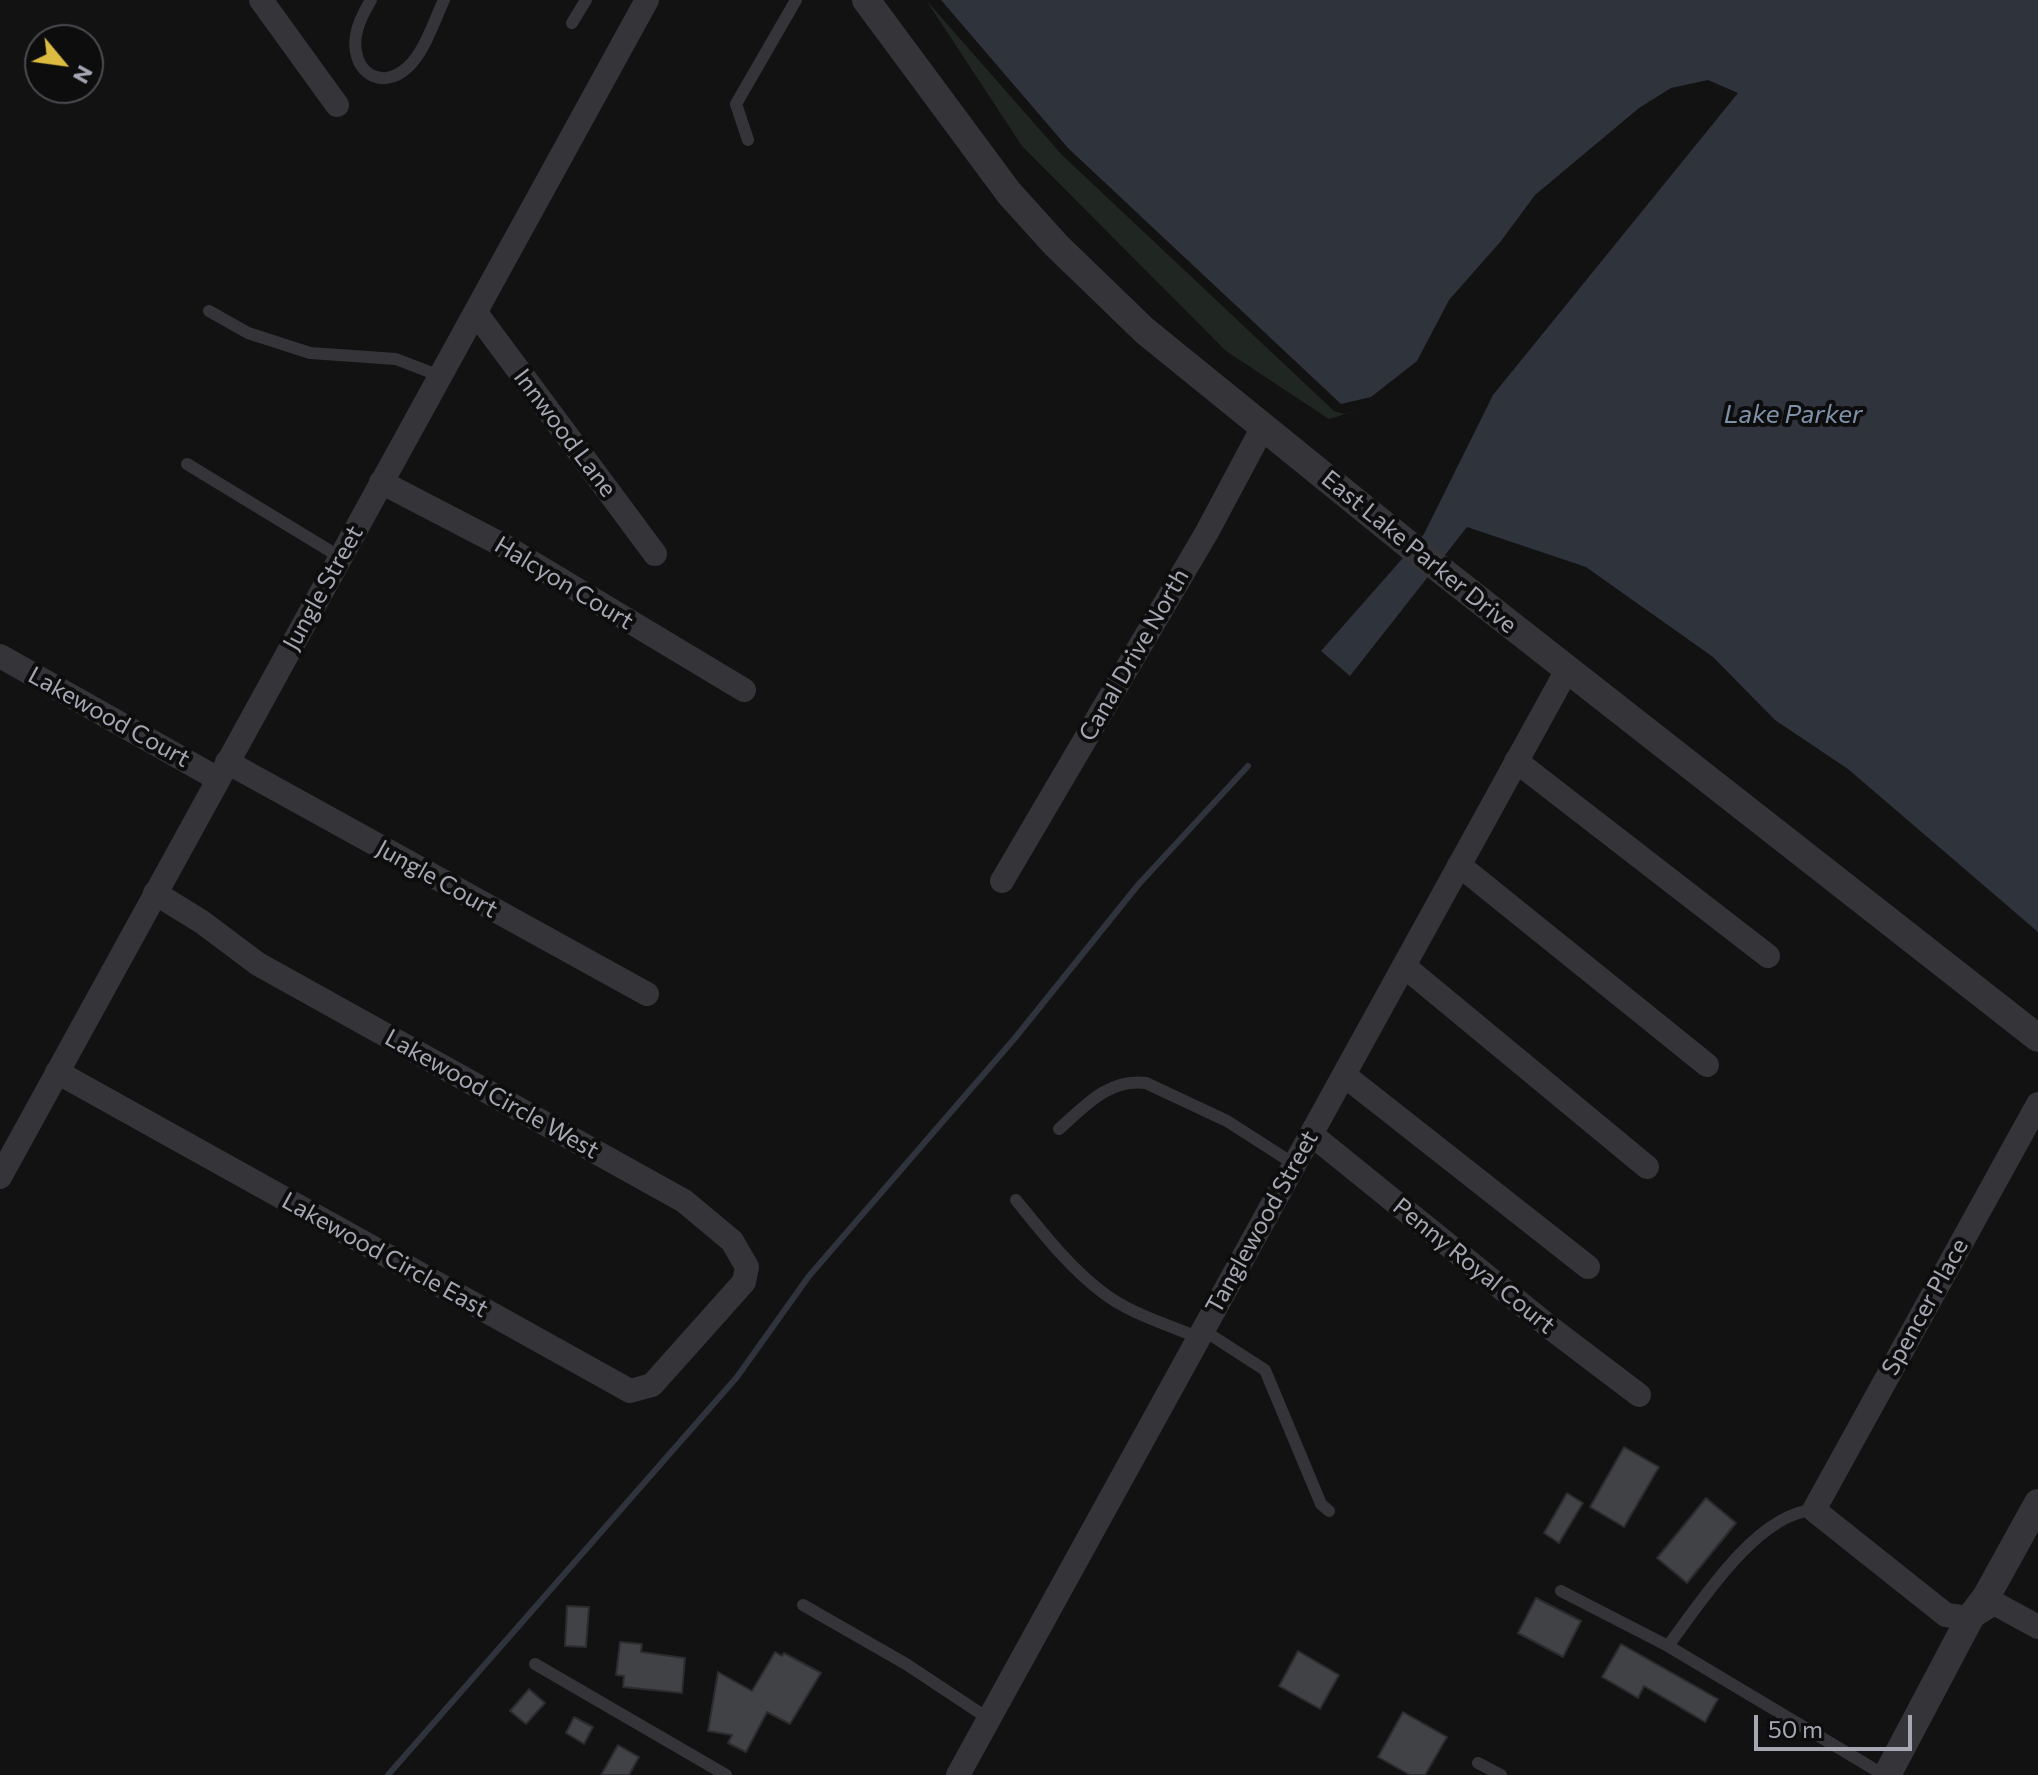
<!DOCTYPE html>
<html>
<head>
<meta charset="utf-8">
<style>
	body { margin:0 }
	#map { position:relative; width:2038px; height:1775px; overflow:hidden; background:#121213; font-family:Commissioner,sans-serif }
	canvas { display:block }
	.north { position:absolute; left:24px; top:24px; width:80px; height:80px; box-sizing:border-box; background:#0d0d0e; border:2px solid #4a4b50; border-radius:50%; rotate:119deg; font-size:22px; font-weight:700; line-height:32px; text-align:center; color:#a5a7b2 }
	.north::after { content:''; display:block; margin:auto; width:28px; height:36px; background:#dbbc41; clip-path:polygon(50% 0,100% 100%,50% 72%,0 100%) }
	.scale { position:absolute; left:1754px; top:1715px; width:158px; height:36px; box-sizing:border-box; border:4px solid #a5a7b2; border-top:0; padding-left:10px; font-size:24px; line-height:28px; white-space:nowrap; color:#a5a7b2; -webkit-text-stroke:6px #0d0d0e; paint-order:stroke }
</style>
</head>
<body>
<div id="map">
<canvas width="2038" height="1775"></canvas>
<div class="north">N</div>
<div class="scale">50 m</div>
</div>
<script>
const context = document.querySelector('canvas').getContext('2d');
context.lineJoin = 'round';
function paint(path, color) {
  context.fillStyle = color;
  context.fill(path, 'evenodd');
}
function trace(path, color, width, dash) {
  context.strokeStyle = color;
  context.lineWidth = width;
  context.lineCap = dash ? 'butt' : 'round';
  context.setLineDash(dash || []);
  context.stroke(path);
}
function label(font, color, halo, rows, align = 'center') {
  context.font = font + ' Commissioner,sans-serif';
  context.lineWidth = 8;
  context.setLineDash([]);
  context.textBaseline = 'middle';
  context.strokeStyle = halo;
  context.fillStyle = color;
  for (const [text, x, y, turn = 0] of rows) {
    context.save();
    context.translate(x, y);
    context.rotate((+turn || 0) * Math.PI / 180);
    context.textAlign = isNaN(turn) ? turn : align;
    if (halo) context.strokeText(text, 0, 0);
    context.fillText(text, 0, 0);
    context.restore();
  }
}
const green = new Path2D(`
	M926,0l136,155 272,256 10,3 22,-6 -37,11 -103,-68 -204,-205z`);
const water = new Path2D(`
	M941,0h1097v932l-190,-163 -73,-49 -62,-63 -127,-90 -119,-40 -117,149 -29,-25 103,-117 69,-139 245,-302 -30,-13 -37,8 -32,20 -104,87 -34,46 -52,59 -32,61 -46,36 -30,7 -273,-256z`);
const stream = new Path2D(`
	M388,1775l349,-398 72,-101 206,-238 123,-153 110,-119`);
const building = new Path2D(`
	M1624,1447l35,20 -35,60 -34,-20z
	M1567,1493l16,10 -24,40 -15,-10z
	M1706,1498l30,25 -49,60 -30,-25z
	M1536,1598l45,23 -18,36 -45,-24z
	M567,1606l22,1 -3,40 -21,-1z
	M620,1642l22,2 -1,8 44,6 -3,35 -59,-6 1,-11 -8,-1z
	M1621,1644l97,55 -13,23 -61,-36 -6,12 -36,-21z
	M1298,1651l41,24 -19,34 -41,-23z
	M775,1652l7,4 2,-3 37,20 -31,51 -23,-12 -21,40 -18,-9 4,-8 -24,-4 10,-59 34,19z
	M529,1689l16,14 -19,21 -16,-13z
	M1403,1712l44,25 -22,38h-15l-32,-18z
	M574,1717l19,10 -9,17 -18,-11z
	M618,1745l21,12 -10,18h-28z`);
const service = new Path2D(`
	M371,0c-6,10 -13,23 -15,35 -6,35 24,58 52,32 17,-16 26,-46 36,-67
	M572,23l14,-23
	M748,140l-12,-36 60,-104
	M209,311l39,22 62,20 86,6 44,17
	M187,464l153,93
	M1059,1129c26,-23 50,-51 87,-46l81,38 67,43
	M1016,1200c26,32 53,67 86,92 28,22 65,32 97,46
	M1203,1330l62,40 56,134 8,7
	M1561,1591l107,55c32,-43 89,-133 146,-136
	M803,1605l103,59 83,55
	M1668,1646l216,129
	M535,1664l191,111
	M1478,1763l23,12`);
const minor = new Path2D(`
	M261,0l76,105
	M476,313l179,241
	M381,482l125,65 238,143
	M0,656l218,123
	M1516,761l252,195
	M227,762l420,232
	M1459,865l248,200
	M1002,881l205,-349 56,-105
	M1404,966l243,201
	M57,1072l573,319 22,-6 92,-103 3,-15 -15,-26 -48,-40 -426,-237 -56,-42 -47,-29
	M1344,1075l244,192
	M2038,1104l-224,406 132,105 24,3 24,-15 44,24
	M1311,1134l241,195 87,66
	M0,1177l647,-1177
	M958,1775l609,-1105`);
const tertiary = new Path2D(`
	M866,0l143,193 47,52 89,86 264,214 629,493
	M1887,1775l83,-157 16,-21 52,-94`);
const streetNames = [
	["Innwood Lane",565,433,53],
	["East Lake Parker Drive",1419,552,39],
	["Halcyon Court",564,583,31],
	["Jungle Street",323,588,-61],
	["Canal Drive North",1134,655,-60],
	["Lakewood Court",109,717,29],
	["Jungle Court",437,879,29],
	["Lakewood Circle West",492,1094,29],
	["Tanglewood Street",1262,1222,-61],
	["Lakewood Circle East",385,1255,29],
	["Penny Royal Court",1474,1266,39],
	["Spencer Place",1925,1307,-61]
];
const waterNames = [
	["Lake Parker",1793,414]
];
paint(green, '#202722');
paint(water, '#2f343c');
trace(stream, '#2f343c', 6);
paint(building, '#414246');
trace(building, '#2c2c2f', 2);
trace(service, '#353539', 12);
trace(minor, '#353539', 24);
trace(tertiary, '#353539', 28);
label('24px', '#a5a7b2', '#0d0d0e', streetNames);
label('italic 26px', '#7f90a9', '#0d0d0e', waterNames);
</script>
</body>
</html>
